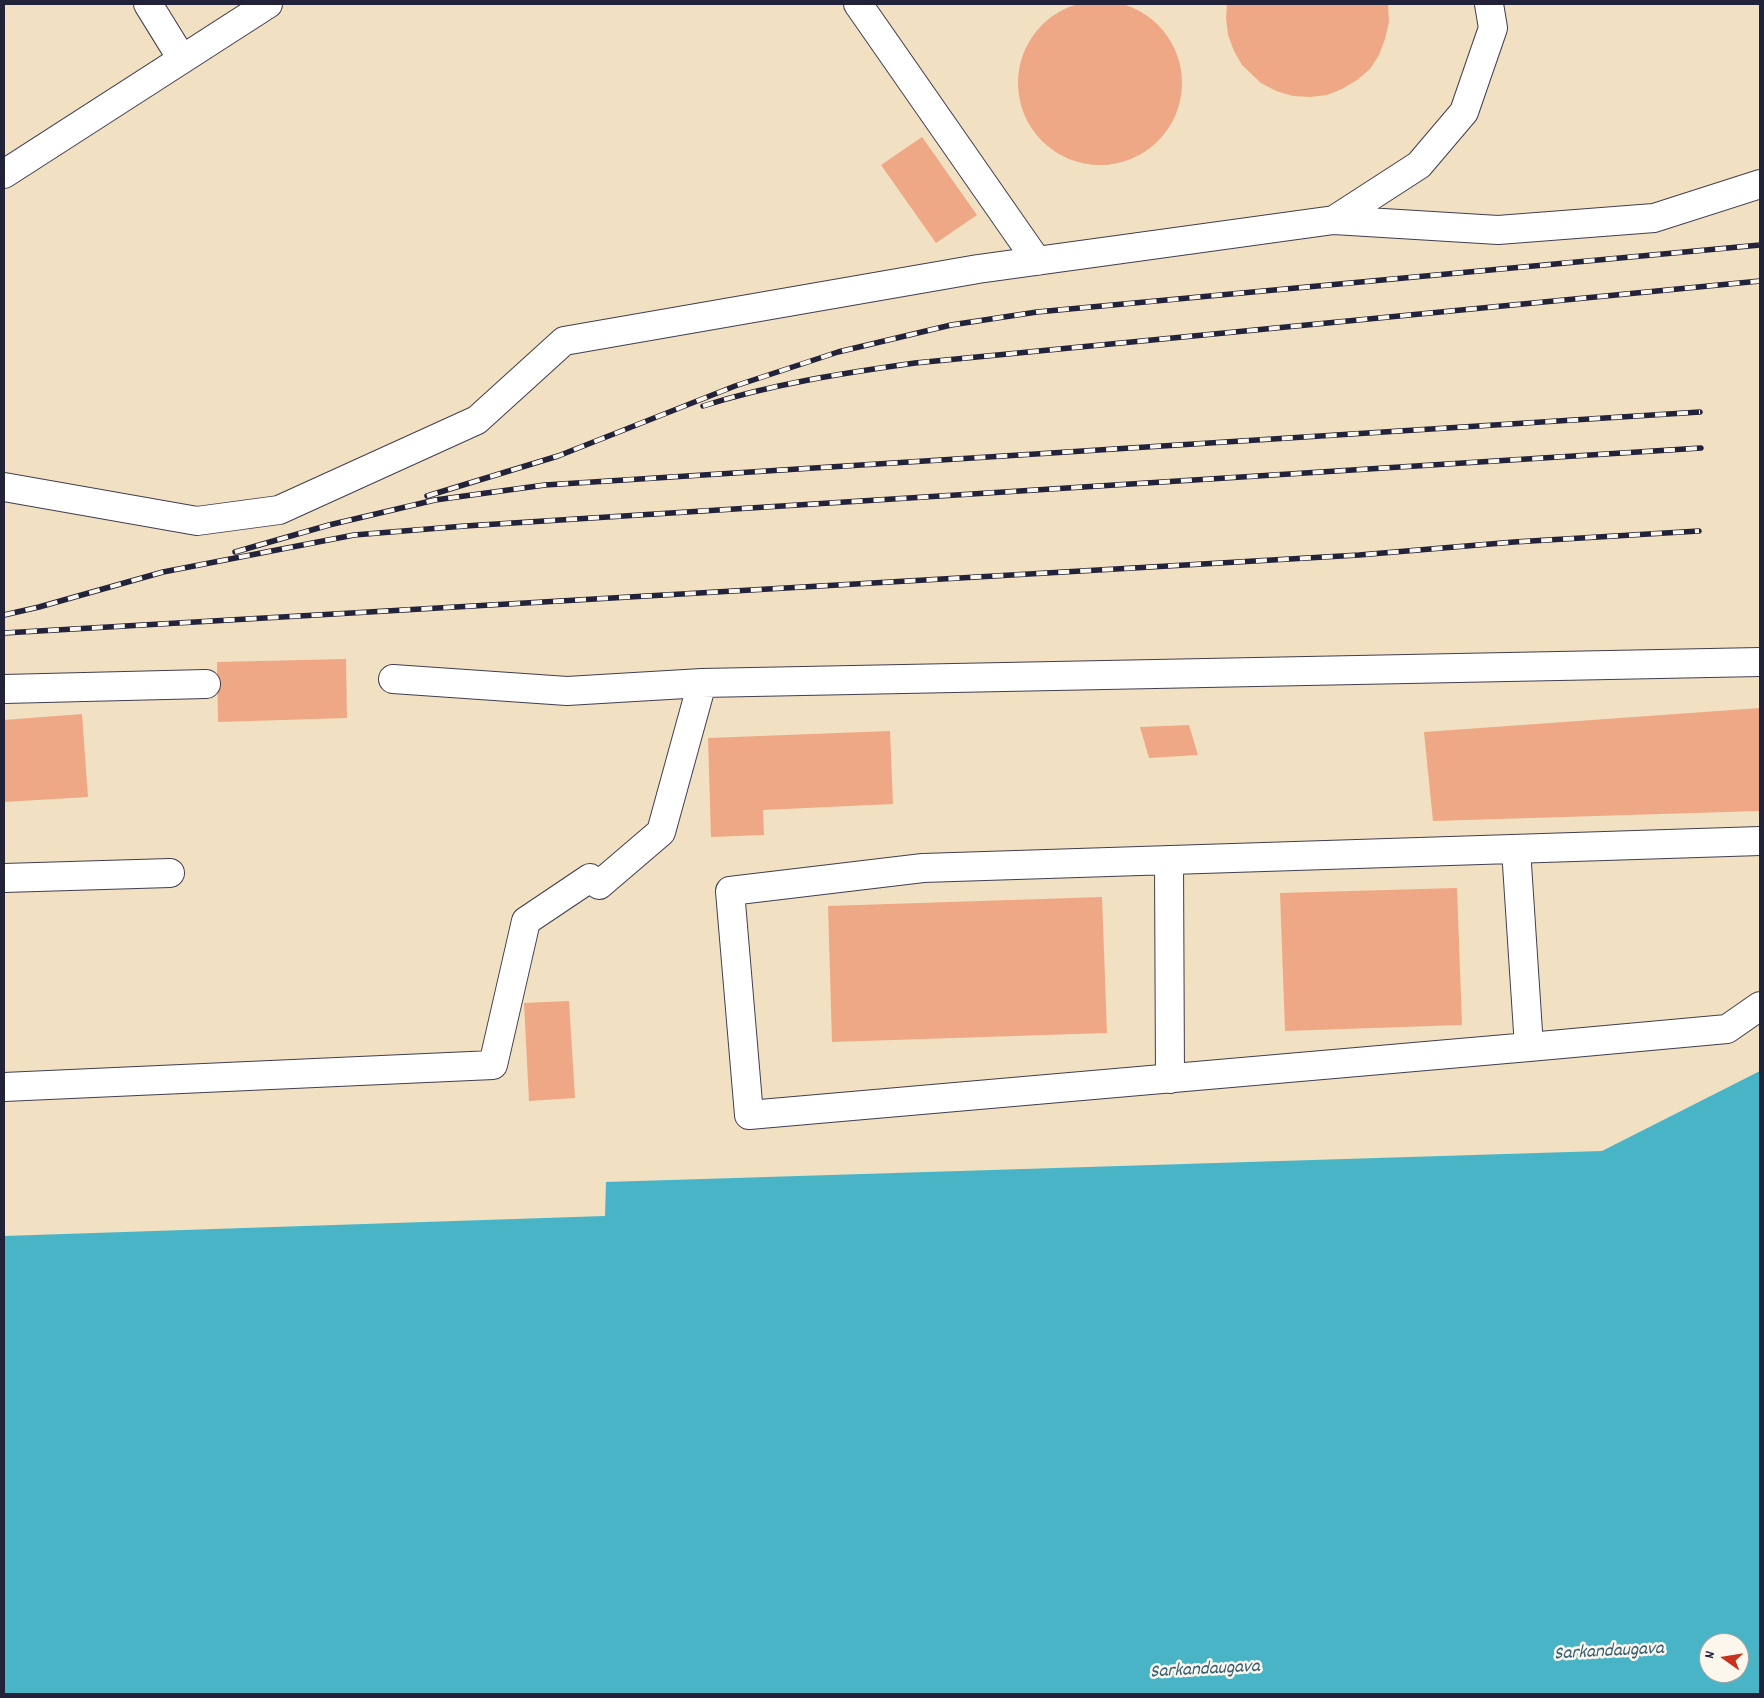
<!DOCTYPE html>
<html>
<head>
<meta charset="utf-8">
<style>
	body { margin:0 }
	#map { position:relative; width:1764px; height:1698px; overflow:hidden; background:#f1e0c2; font-family:Dekko,sans-serif }
	canvas { display:block }
	.frame { position:absolute; inset:0; border:5px solid #22223b; pointer-events:none }
	.north { position:absolute; left:1699px; top:1633px; width:50px; height:50px; box-sizing:border-box; background:#fbf7ec; border:1px solid #a4a2a5; border-radius:50%; rotate:283deg; font-size:14px; font-weight:700; line-height:20px; text-align:center; color:#22223b }
	.north::after { content:''; display:block; margin:auto; width:18px; height:22px; background:#c8321e; clip-path:polygon(50% 0,100% 100%,50% 72%,0 100%) }
</style>
</head>
<body>
<div id="map">
<canvas width="1764" height="1698"></canvas>
<div class="frame"></div>
<div class="north">N</div>
</div>
<script>
const context = document.querySelector('canvas').getContext('2d');
context.lineJoin = 'round';
function paint(path, color) {
  context.fillStyle = color;
  context.fill(path, 'evenodd');
}
function trace(path, color, width, dash) {
  context.strokeStyle = color;
  context.lineWidth = width;
  context.lineCap = dash ? 'butt' : 'round';
  context.setLineDash(dash || []);
  context.stroke(path);
}
function label(font, color, halo, rows, align = 'center') {
  context.font = font + ' Dekko,sans-serif';
  context.lineWidth = 5;
  context.setLineDash([]);
  context.textBaseline = 'middle';
  context.strokeStyle = halo;
  context.fillStyle = color;
  for (const [text, x, y, turn = 0] of rows) {
    context.save();
    context.translate(x, y);
    context.rotate((+turn || 0) * Math.PI / 180);
    context.textAlign = isNaN(turn) ? turn : align;
    if (halo) context.strokeText(text, 0, 0);
    context.fillText(text, 0, 0);
    context.restore();
  }
}
const water = new Path2D(`
	M1760,1071v623h-1756v-458l601,-20 1,-34 996,-31zM1709,1643h30v30h-30z`);
const building = new Path2D(`
	M1018 83a82 82 0 1 1 164 0a82 82 0 1 1-164 0Z
	M1227,4h161l1,18 -4,17 -6,16 -9,14 -13,11 -15,9 -15,6 -17,2 -17,-1 -17,-5 -15,-8 -19,-18 -8,-14 -6,-16 -2,-17z
	M922,137l55,78 -41,28 -55,-78z
	M346,659l1,59 -129,4 -1,-60z
	M1760,708v103l-327,10 -9,-89z
	M82,714l6,83 -84,5v-82z
	M1189,725l9,30 -49,3 -9,-31z
	M890,731l3,73 -130,6 1,25 -53,2 -3,-99z
	M1457,888l5,137 -177,6 -5,-138z
	M1102,897l5,136 -275,9 -4,-136z
	M569,1001l6,97 -46,3 -5,-98z`);
const minor = new Path2D(`
	M148,4l34,55
	M858,4l179,257
	M4,174l264,-170
	M1334,220l85,-55 45,-53 29,-84 -4,-24
	M4,487l193,34 82,-11 198,-90 87,-79 414,-72 356,-49 164,10 156,-12 106,-34
	M393,679l174,12 135,-8 1058,-21
	M4,689l202,-5
	M1760,841l-837,27 -193,23 19,224 780,-68 198,-18 33,-23
	M1516,849l13,198
	M1169,860l1,219
	M4,878l166,-5
	M4,1087l489,-22 33,-144 64,-43 9,7 62,-53 41,-149`);
const rail = new Path2D(`
	M703,406c69,-22 141,-33 212,-43l845,-82
	M427,496l131,-40 177,-70 103,-34 113,-27 86,-13 723,-67
	M235,552l94,-27 106,-25 110,-15 1155,-73
	M4,615l35,-8 124,-35 191,-37 111,-9 1236,-78
	M4,633l1355,-78 155,-13 185,-11`);
const waterNames = [
	["Sarkandaugava",1609,1653,-3],
	["Sarkandaugava",1205,1671,-3]
];
paint(water, '#49b4c6');
paint(building, '#eea885');
trace(minor, '#413e4f', 30);
trace(minor, '#fff', 28);
trace(rail, '#22223b', 5.5);
trace(rail, '#fbf7ec', 4, [11]);
label('italic 19px', '#325c73', '#fbf7ec', waterNames);
</script>
</body>
</html>
